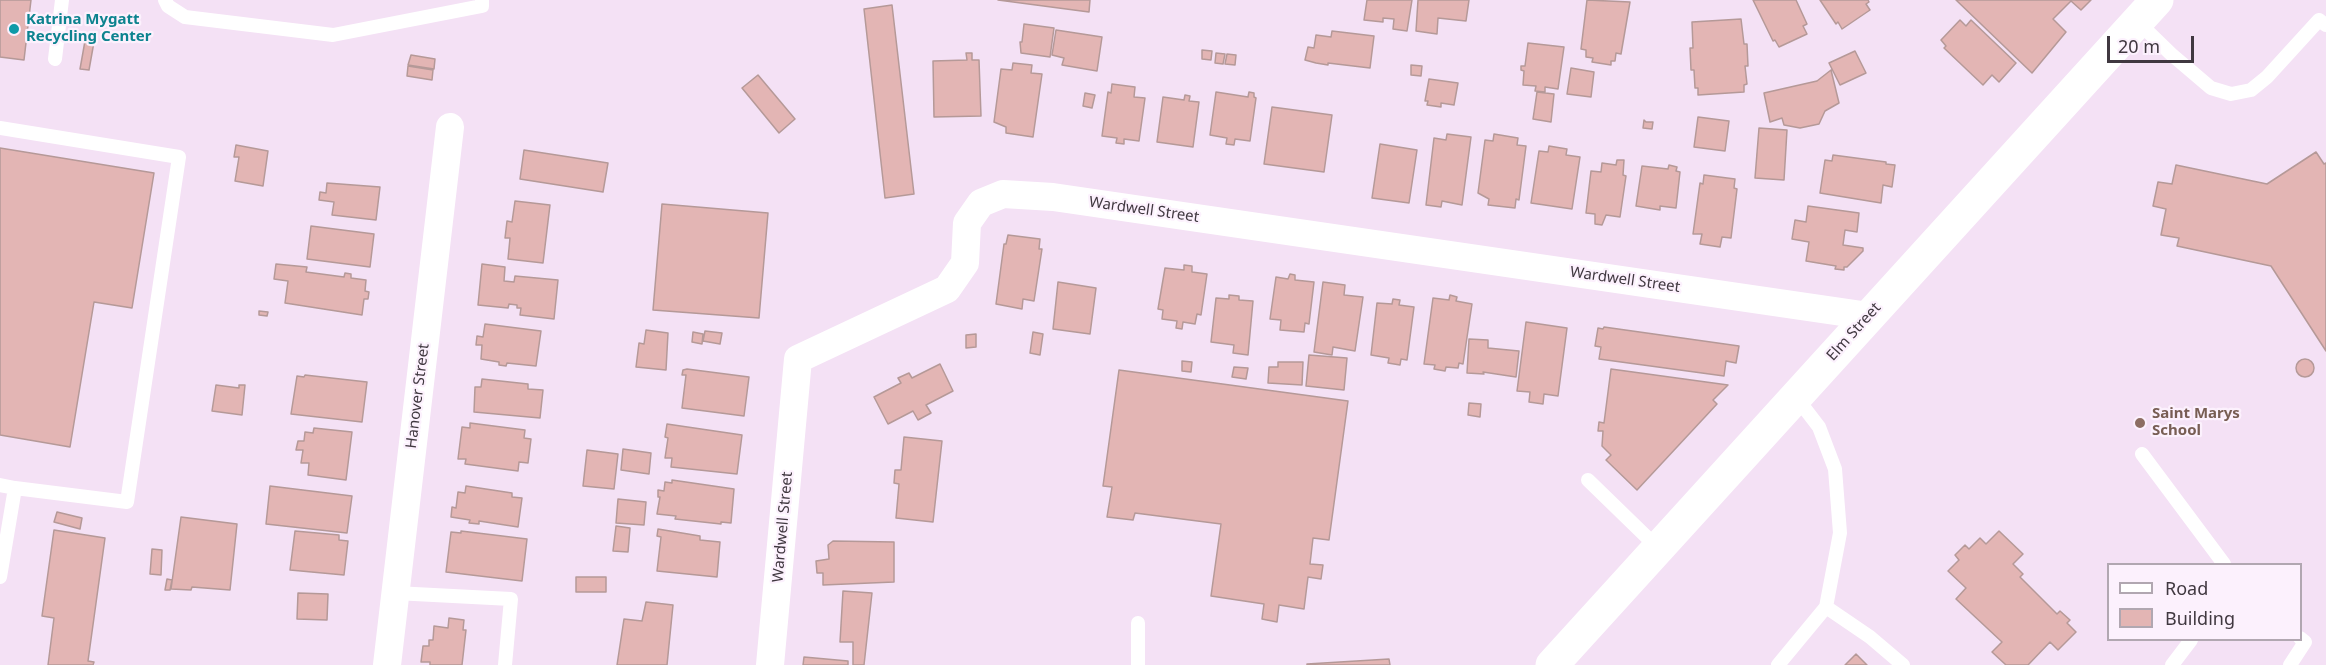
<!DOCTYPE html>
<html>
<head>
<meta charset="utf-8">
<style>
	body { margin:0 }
	#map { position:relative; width:2326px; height:665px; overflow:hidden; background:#f4e1f5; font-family:"Noto Sans",sans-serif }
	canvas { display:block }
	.legend { position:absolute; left:2107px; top:563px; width:195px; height:78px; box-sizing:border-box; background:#fcf1fd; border:2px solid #b1a7b1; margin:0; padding:8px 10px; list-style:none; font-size:18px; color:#403840 }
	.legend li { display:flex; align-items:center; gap:12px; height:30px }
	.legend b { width:30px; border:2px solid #b1a7b1 }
	.scale { position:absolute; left:2107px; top:36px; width:87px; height:27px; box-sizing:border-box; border:3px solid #403840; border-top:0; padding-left:8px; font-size:18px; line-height:21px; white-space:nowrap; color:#403840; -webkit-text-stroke:4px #fcf1fd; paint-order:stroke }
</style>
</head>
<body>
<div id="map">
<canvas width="2326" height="665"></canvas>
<ul class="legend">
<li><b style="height:8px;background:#fff"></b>Road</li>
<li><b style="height:16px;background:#e3b5b4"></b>Building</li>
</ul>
<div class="scale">20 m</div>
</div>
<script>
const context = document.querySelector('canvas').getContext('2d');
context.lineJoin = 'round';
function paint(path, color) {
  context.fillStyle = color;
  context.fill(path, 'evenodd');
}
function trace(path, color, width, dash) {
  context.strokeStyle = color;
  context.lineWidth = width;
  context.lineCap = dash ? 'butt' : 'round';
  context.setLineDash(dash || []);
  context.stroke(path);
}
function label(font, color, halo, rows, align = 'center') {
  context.font = font + ' "Noto Sans",sans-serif';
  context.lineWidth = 4.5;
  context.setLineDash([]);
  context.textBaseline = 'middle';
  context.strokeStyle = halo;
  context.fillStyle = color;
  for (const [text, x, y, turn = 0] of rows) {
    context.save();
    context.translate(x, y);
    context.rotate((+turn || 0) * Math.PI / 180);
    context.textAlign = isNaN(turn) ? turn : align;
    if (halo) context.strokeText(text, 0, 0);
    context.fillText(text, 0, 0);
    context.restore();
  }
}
const building = new Path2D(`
	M0,0h31l-7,60 -24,-3z
	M998,0h92l-1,12z
	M1367,0h45l-5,31 -14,-2 1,-10 -11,-1v4l-19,-2z
	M1418,0h51l-3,21 -28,-3 -1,16 -21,-3z
	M1587,0l43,2 -9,52 -5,-1 -1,8h-4v4l-19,-3 1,-4 -7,-1v-7l-5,-1z
	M1753,0h43l11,24 -4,2 4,8 -28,13 -4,-7 -2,1z
	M1820,0h48l1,2 -3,2 4,6 -28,19 -4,-7 -2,2z
	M1956,0h135l-10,10 -10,-9 -18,18 13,13 -34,41z
	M892,5l22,189 -29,4 -21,-189z
	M1741,19l3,25h3l1,22h-3l2,18 -3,1v7l-46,3v-7h-3l-1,-18h-3l-1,-22h3l-1,-26z
	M1960,20l6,6 5,-6 45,43 -17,19 -7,-7 -9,10 -39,-37 2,-2 -5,-6z
	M1024,24l30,4 -4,29 -29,-4 -1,-11h2z
	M1056,30l46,7 -5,34 -35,-6 2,-7 -12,-3z
	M1332,31l42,5 -4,32 -42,-5v2l-12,-2 -11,-3 3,-13 6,1 2,-13 15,2z
	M85,41l9,1 -5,28 -9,-1z
	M1528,43l36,4 -6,42 -13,-2v5l-10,-1 1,-5 -13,-1 1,-14 -3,-1v-4h4z
	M1202,50l10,1 -1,9 -9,-1z
	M1855,51l11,22 -26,12 -11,-22z
	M966,53h6v7h7l2,56 -47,1 -1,-56 34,-1z
	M1216,53l9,1 -2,10 -8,-1z
	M1227,54l9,1 -1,10 -10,-1z
	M411,55l24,4 -1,10 -26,-4z
	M1013,63l19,2 -1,8 11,1 -9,63 -27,-4v-6l-12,-5 7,-53 11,1z
	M1411,65l11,1 -1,10 -10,-1z
	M408,66l25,4 -1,10 -25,-4z
	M1571,68l23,4 -3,25 -24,-3z
	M1831,70l8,33 -14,8 -6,13 -19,4 -16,-3 -2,-7 -12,4 -6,-29 53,-12z
	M758,75l37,44 -16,14 -37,-45z
	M1429,79l29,4 -4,22 -13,-2v4l-14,-2 1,-4h-3z
	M1112,84l23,3 -1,10 11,1 -6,43 -15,-2v5l-8,-1 1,-5 -15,-2 6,-44 3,1z
	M1216,92l32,5 1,-5 5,1v4l2,1 -6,43 -15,-2 -1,6 -8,-1 1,-6 -17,-3z
	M1537,92l17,2 -3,28 -18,-3z
	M1085,93l10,2 -3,13 -9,-2z
	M1185,95l5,1 -1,5 10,1 -6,45 -36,-5 6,-45 21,3z
	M1272,107l60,8 -8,57 -60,-8z
	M1698,117l31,4 -4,30 -31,-4z
	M1644,120l2,2h7l-1,7 -9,-1z
	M1759,128l28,2 -3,50 -29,-2z
	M1447,134l24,3 -9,68 -20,-4 -1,6 -15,-2 8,-67 12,2z
	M1494,134l24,4 -1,7 9,1 -7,54 -3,-1 -1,9 -27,-3 1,-6 -11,-6 7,-53 8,1z
	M1380,144l37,6 -8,53 -37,-5z
	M236,145l32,6 -5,35 -28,-5 4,-24h-5z
	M1549,146l18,3 -1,6 14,2 -8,52 -41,-6 8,-52 9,1z
	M0,148l154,25 -22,135 -38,-6 -24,145 -70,-12z
	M524,150l84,13 -5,29 -83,-13z
	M2316,152l8,12 2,-1v188l-55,-85 -94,-20 2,-8 -18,-3 5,-26 -13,-3 5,-24 14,2 4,-19 91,19z
	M1833,155l53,7v2l9,1 -3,22 -9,-2 -2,18 -61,-10 5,-33 7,1z
	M1617,160h7l-1,15 3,1 -6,41 -14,-2 -4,10 -7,-1v-10l-9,-1 5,-42 10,1 1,-9 14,2z
	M1669,165l8,2 -1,4 4,1 -4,36 -16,-2v4l-24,-4 6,-40 26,3z
	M1704,175l31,4 -1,9 3,1 -6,49 -9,-1 -2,10 -20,-3 2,-10h-9l7,-51 3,1z
	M327,183l53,4 -4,33 -44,-5 2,-13 -15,-2 1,-8 6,1z
	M515,201l35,4 -7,58 -35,-4 2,-21h-5l2,-17 5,1z
	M662,204l106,9 -9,105 -106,-8z
	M1808,206l51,7 -2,19 -12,-2 -2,15 20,3v3l-16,16h-3v3l-9,-1 1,-3 -30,-5 3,-19 -17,-3 3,-19 11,2z
	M311,226l63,8 -4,33 -63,-8z
	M1008,235l32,4 -1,10h3l-8,52 -11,-2 -1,10 -26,-5 8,-60h2z
	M276,264l31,3 -1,5 38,5 1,-4 6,1v4l15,2 -1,11 4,1 -1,7h-4l-2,16 -77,-12 3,-22 -14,-2z
	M482,264l23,3 -1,14 10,1 1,-6 43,4 -4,39 -34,-4 1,-7h-4v-3l-8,-1 -1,4 -30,-3z
	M1184,265l8,1v6l15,2 -6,41 -4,-1 -2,10 -12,-2 -1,7 -6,-1 1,-7 -15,-2 1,-9 -5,-1 7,-41 19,2z
	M1290,274l5,1v5l19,2 -5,42 -4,-1 -1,9 -24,-2 1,-10 -11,-1 6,-42 12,2z
	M1058,282l38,6 -6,46 -37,-5z
	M1323,282l22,3 -1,10 19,2 -8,54 -22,-4 -1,8 -18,-3z
	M1229,295l10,1v4l14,1 -5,54 -15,-2 1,-8 -23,-3 5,-44 13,1z
	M1450,295l7,2 -1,4 16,3 -9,60 -4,-1 -1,5 -12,-1 -1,4 -11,-2 1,-4 -11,-1 9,-66 16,2z
	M1393,299l7,1 -1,5 15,2 -7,53 -6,-1 -1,6 -12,-2 1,-5 -18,-3 6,-52 15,1z
	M259,311l9,1 -1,4 -8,-1z
	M1526,322l41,6 -9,68 -14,-2 -1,10 -14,-2 1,-10 -13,-1z
	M485,324l56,7 -5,35 -29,-3 -1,3 -7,-1v-3l-18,-3 1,-14h-6l1,-9 6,1z
	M1604,327l135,19 -3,17 -10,-2 -2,15 -125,-17 2,-12 -6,-1 3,-18 5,1z
	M646,330l22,3 -2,37 -30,-3 3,-24 5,1z
	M705,331l17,2 -2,11 -17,-3z
	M693,332l10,2 -1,10 -10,-2z
	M1033,332l10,2 -3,21 -10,-2z
	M976,334v13l-10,1v-13z
	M1469,339l19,1v8l31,3 -3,26 -33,-5 1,2 -17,-1z
	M1309,355l38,3 -3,32 -38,-4z
	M2296 368a9 9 0 1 1 18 0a9 9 0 1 1-18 0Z
	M1182,361l10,1 -1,10 -9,-1z
	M1278,362h25l-1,23 -34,-2 1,-16h9z
	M940,364l13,27 -27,14 5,8 -13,7 -5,-9 -25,13 -14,-27 27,-14 -3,-5 11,-5 3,5z
	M1234,367l14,1 -2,11 -14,-2z
	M687,369l62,8 -5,39 -62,-8 4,-33h-4l1,-5z
	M1611,369l117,16 -15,15 4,4 -80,86 -31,-30 5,-5 -9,-9 1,-15h-5l1,-9 5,1z
	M1119,370l229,31 -19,139 -16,-2 -3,26 13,1 -2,14 -13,-2 -4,32 -25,-4 -2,17 -15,-3 2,-15 -53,-8 10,-72 -86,-11 -2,7 -26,-3 5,-30 -9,-1z
	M305,375l62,7 -5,40 -71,-8 6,-38 7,1z
	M482,379l46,5v5l15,1 -3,28 -66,-6 1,-25h6z
	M216,385l23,3v-3h6l-3,30 -30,-4z
	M1469,403l12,1 -1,13 -12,-2z
	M470,423l55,7 -1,8 7,1 -3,24 -9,-1 -1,9 -53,-7 1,-5h-8l4,-32 8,1z
	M667,424l75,11 -5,39 -66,-7 1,-9h-7l3,-20 -3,-1z
	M314,428l38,4 -6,48 -38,-5 1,-12h-8l2,-13h-7l2,-9h6l1,-9 8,1z
	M904,437l38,4 -9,81 -37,-4 3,-34 -5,-1 1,-13h6z
	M623,449l28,4 -2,21 -28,-4z
	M587,450l31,4 -4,35 -31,-3z
	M672,480l62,9 -3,34 -10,-1v2l-46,-5 1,-3 -19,-2 3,-17h-2v-7l6,1 1,-9 7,1z
	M270,486l82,10 -5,37 -81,-9z
	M466,486l46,7v4l10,1 -4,29 -39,-6v3l-10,-1 1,-3 -19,-3 1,-10 4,1 2,-16 7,1z
	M618,499l28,3 -2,23 -28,-2z
	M57,512l25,6 -2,11 -26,-7z
	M181,517l56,7 -7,66 -38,-3 -1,3 -20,-1z
	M616,526l14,2 -2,24 -15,-1z
	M658,529l42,7v4l20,2 -3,35 -60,-6 4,-34 -4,-1z
	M54,530l51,8 -17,123 6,1 -1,3h-45l6,-47 -12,-2z
	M295,531l44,4v5l9,1 -4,34 -54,-5z
	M461,531l66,8 -5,42 -76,-9 5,-40 10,1z
	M1999,531l24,23 -10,10 10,10 -3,3 37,37 3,-3 10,9 -3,3 9,9 -18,18 -8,-8 -22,23h-22l-14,-13 10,-10 -46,-43 10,-11 -18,-17 11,-11 -4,-5 10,-10 4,4 11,-11 6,6z
	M833,541l61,1v40l-71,3v-12h-6l-1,-12 13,-2 -1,-14z
	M152,549l10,1 -1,25 -11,-1z
	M576,577h30v15h-30z
	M167,579l5,1 -2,10h-5z
	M843,591l29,2 -8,72h-11v-23h-13z
	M298,593l30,1 -1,26 -30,-1z
	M646,602l27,3 -6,60h-50l7,-46 18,2z
	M449,618l15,2 -1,10h3l-4,35h-32v-3h-9l2,-16h6v-6h4l1,-14 14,2z
	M1856,654l11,11h-22z
	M804,657l44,4v4h-45z
	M1389,659l1,6h-83v-1z`);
const service = new Path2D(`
	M165,0l3,6 17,11 148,18 149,-29v-6
	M2137,21l34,33 40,34 20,6 20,-4 16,-13 52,-57 7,5
	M55,59l7,-59
	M0,128l179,29 -52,345 -112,-14
	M2142,454l82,110
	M1588,480l70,68
	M0,485l15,3 -15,89
	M395,593l116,6 -6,66
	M1826,607l44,30 33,28
	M1138,665v-42
	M1778,665l48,-58 14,-74 -5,-64 -16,-42 -23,-30
	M2172,665l19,-25
	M2290,665l15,-23 -5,-4`);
const minor = new Path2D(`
	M387,665l63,-538
	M770,665l28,-306 149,-70 18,-26 2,-40 14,-20 22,-9 50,3 816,119`);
const secondary = new Path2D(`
	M1552,665l605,-665`);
const markers = [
	[14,29,6,"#0f9aa8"],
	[2140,423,6,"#8d6e63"]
];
const cultureNames = [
	["Katrina Mygatt",26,20],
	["Recycling Center",26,37]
];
const streetNames = [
	["Wardwell Street",1144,210,8],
	["Wardwell Street",1625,280,8],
	["Elm Street",1854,332,-48],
	["Hanover Street",418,396,-83],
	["Wardwell Street",783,527,-85]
];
const educationNames = [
	["Saint Marys",2152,414],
	["School",2152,431]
];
paint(building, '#e3b5b4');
trace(building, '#b59998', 1.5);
trace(service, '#fff', 14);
trace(minor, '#fff', 28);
trace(secondary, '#fff', 33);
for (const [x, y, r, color] of markers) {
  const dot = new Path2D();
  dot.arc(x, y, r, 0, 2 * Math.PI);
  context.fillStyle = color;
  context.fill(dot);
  trace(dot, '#fcf1fd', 2);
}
label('bold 15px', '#0d838f', '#fcf1fd', cultureNames, 'left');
label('15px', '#403840', '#fcf1fd', streetNames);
label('bold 15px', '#785e54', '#fcf1fd', educationNames, 'left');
</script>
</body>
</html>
